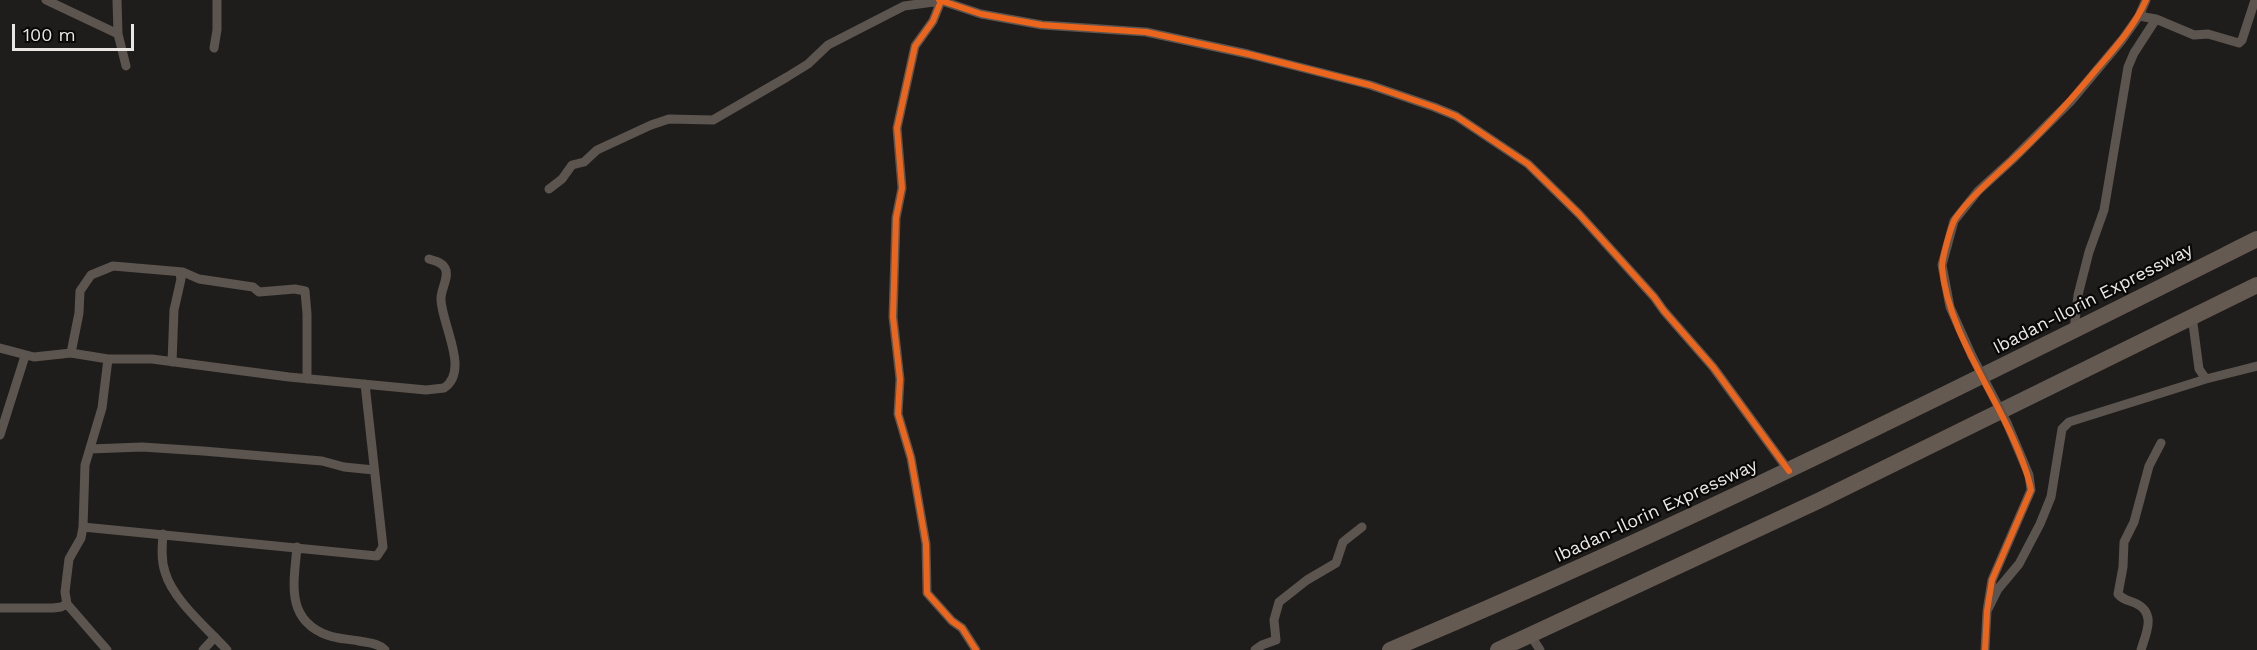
<!DOCTYPE html>
<html>
<head>
<meta charset="utf-8">
<style>
	body { margin:0 }
	#map { position:relative; width:2257px; height:650px; overflow:hidden; background:#1f1d1b; font-family:"Work Sans",sans-serif }
	canvas { display:block }
	.scale { position:absolute; left:12px; top:24px; width:122px; height:27px; box-sizing:border-box; border:3px solid #e9e6e4; border-top:0; padding-left:8px; font-size:18px; line-height:21px; white-space:nowrap; color:#e9e6e4; -webkit-text-stroke:4px #090806; paint-order:stroke }
</style>
</head>
<body>
<div id="map">
<canvas width="2257" height="650"></canvas>
<div class="scale">100 m</div>
</div>
<script>
const context = document.querySelector('canvas').getContext('2d');
context.lineJoin = 'round';
function trace(path, color, width, dash) {
  context.strokeStyle = color;
  context.lineWidth = width;
  context.lineCap = dash ? 'butt' : 'round';
  context.setLineDash(dash || []);
  context.stroke(path);
}
function label(font, color, halo, rows, align = 'center') {
  context.font = font + ' "Work Sans",sans-serif';
  context.lineWidth = 4.5;
  context.setLineDash([]);
  context.textBaseline = 'middle';
  context.strokeStyle = halo;
  context.fillStyle = color;
  for (const [text, x, y, turn = 0] of rows) {
    context.save();
    context.translate(x, y);
    context.rotate((+turn || 0) * Math.PI / 180);
    context.textAlign = isNaN(turn) ? turn : align;
    if (halo) context.strokeText(text, 0, 0);
    context.fillText(text, 0, 0);
    context.restore();
  }
}
const street = new Path2D(`
	M46,0l72,34
	M117,0l1,34 8,32
	M939,0l42,14 61,11 104,7 102,22 122,31 64,22 22,9 72,48 51,50 75,83 10,14 49,56 76,104
	M941,1l-8,20 -18,25 -18,82 5,60 -6,30 -3,99 7,62 -2,35 13,44 15,86 1,49 25,28 10,7 14,22
	M2139,16l17,3 38,16 14,-1 31,9 3,-3 13,-40
	M214,48l3,-18v-30
	M549,189l13,-10 10,-14 12,-3 13,-12 54,-25 18,-6 44,1 74,-43 21,-13 20,-19 76,-39 37,-5
	M183,272l16,7 54,8 6,5 36,-3 10,2 2,23v65
	M2192,316l7,53 7,10
	M2074,330l4,-35 11,-43 15,-42 24,-143 6,-14 22,-34
	M0,348l34,9 37,-4 37,6h44l137,18 137,13 18,-2c26,-17 -2,-63 -3,-88 -1,-10 9,-23 4,-32 -3,-6 -10,-7 -16,-9
	M71,353l8,-40 1,-22 11,-16 22,-9 70,6 -3,2 1,5 -7,31 -2,52
	M1972,356l-22,-49 -8,-42 12,-44 24,-30 34,-31 59,-59 51,-61 17,-24 7,-16
	M0,435l25,-79
	M90,449l52,-2 61,4 119,10 22,6 30,3
	M83,527l294,29 6,-9 -18,-163
	M163,534c-1,13 -2,26 2,38 8,28 42,56 62,78
	M297,547c-3,35 -12,72 30,88 10,4 22,4 32,6 10,2 19,2 26,9
	M0,608h53l8,-1 6,-3
	M1987,611l11,-22 21,-25 21,-40 11,-27 11,-68 7,-7 137,-43 51,-13
	M1531,636l9,14
	M107,650l-40,-46 -2,-12 4,-33 12,-21 2,-11 2,-62 17,-57 6,-49
	M203,650l12,-13
	M1255,650l7,-5 14,-5 -2,-20 5,-18 28,-22 29,-17 7,-21 19,-15
	M1985,650l2,-39 5,-31 39,-90 -2,-15 -22,-52
	M2141,650c5,-17 16,-37 -6,-47 -7,-3 -12,-3 -17,-9l5,-27 1,-25 10,-20 15,-56 12,-23`);
const highway = new Path2D(`
	M1390,650c295,-124 581,-268 867,-411
	M1498,650l320,-149 439,-216`);
const streetBridge = new Path2D(`
	M1972,356l35,67`);
const cycleway = new Path2D(`
	M939,0l42,14 61,11 104,7 102,22 122,31 64,22 22,9 72,48 51,50 75,83 10,14 49,56 76,104
	M941,1l-8,20 -18,25 -18,82 5,60 -6,30 -3,99 7,62 -2,35 13,44 15,86 1,49 25,28 10,7 14,22
	M1985,650l2,-39 5,-31 39,-90c-3,-17 -9,-31 -16,-47 -24,-56 -68,-115 -73,-176 0,-9 9,-41 13,-48 16,-23 37,-40 57,-59 30,-28 58,-59 84,-90 19,-22 38,-43 50,-70`);
const streetNames = [
	["Ibadan-Ilorin Expressway",2093,299,-27],
	["Ibadan-Ilorin Expressway",1656,511,-25]
];
trace(street, '#5c544e', 9);
trace(highway, '#655a52', 16);
trace(streetBridge, '#5c544e', 9);
trace(cycleway, '#eb651d', 6);
label('18px', '#e9e6e4', '#090806', streetNames);
</script>
</body>
</html>
